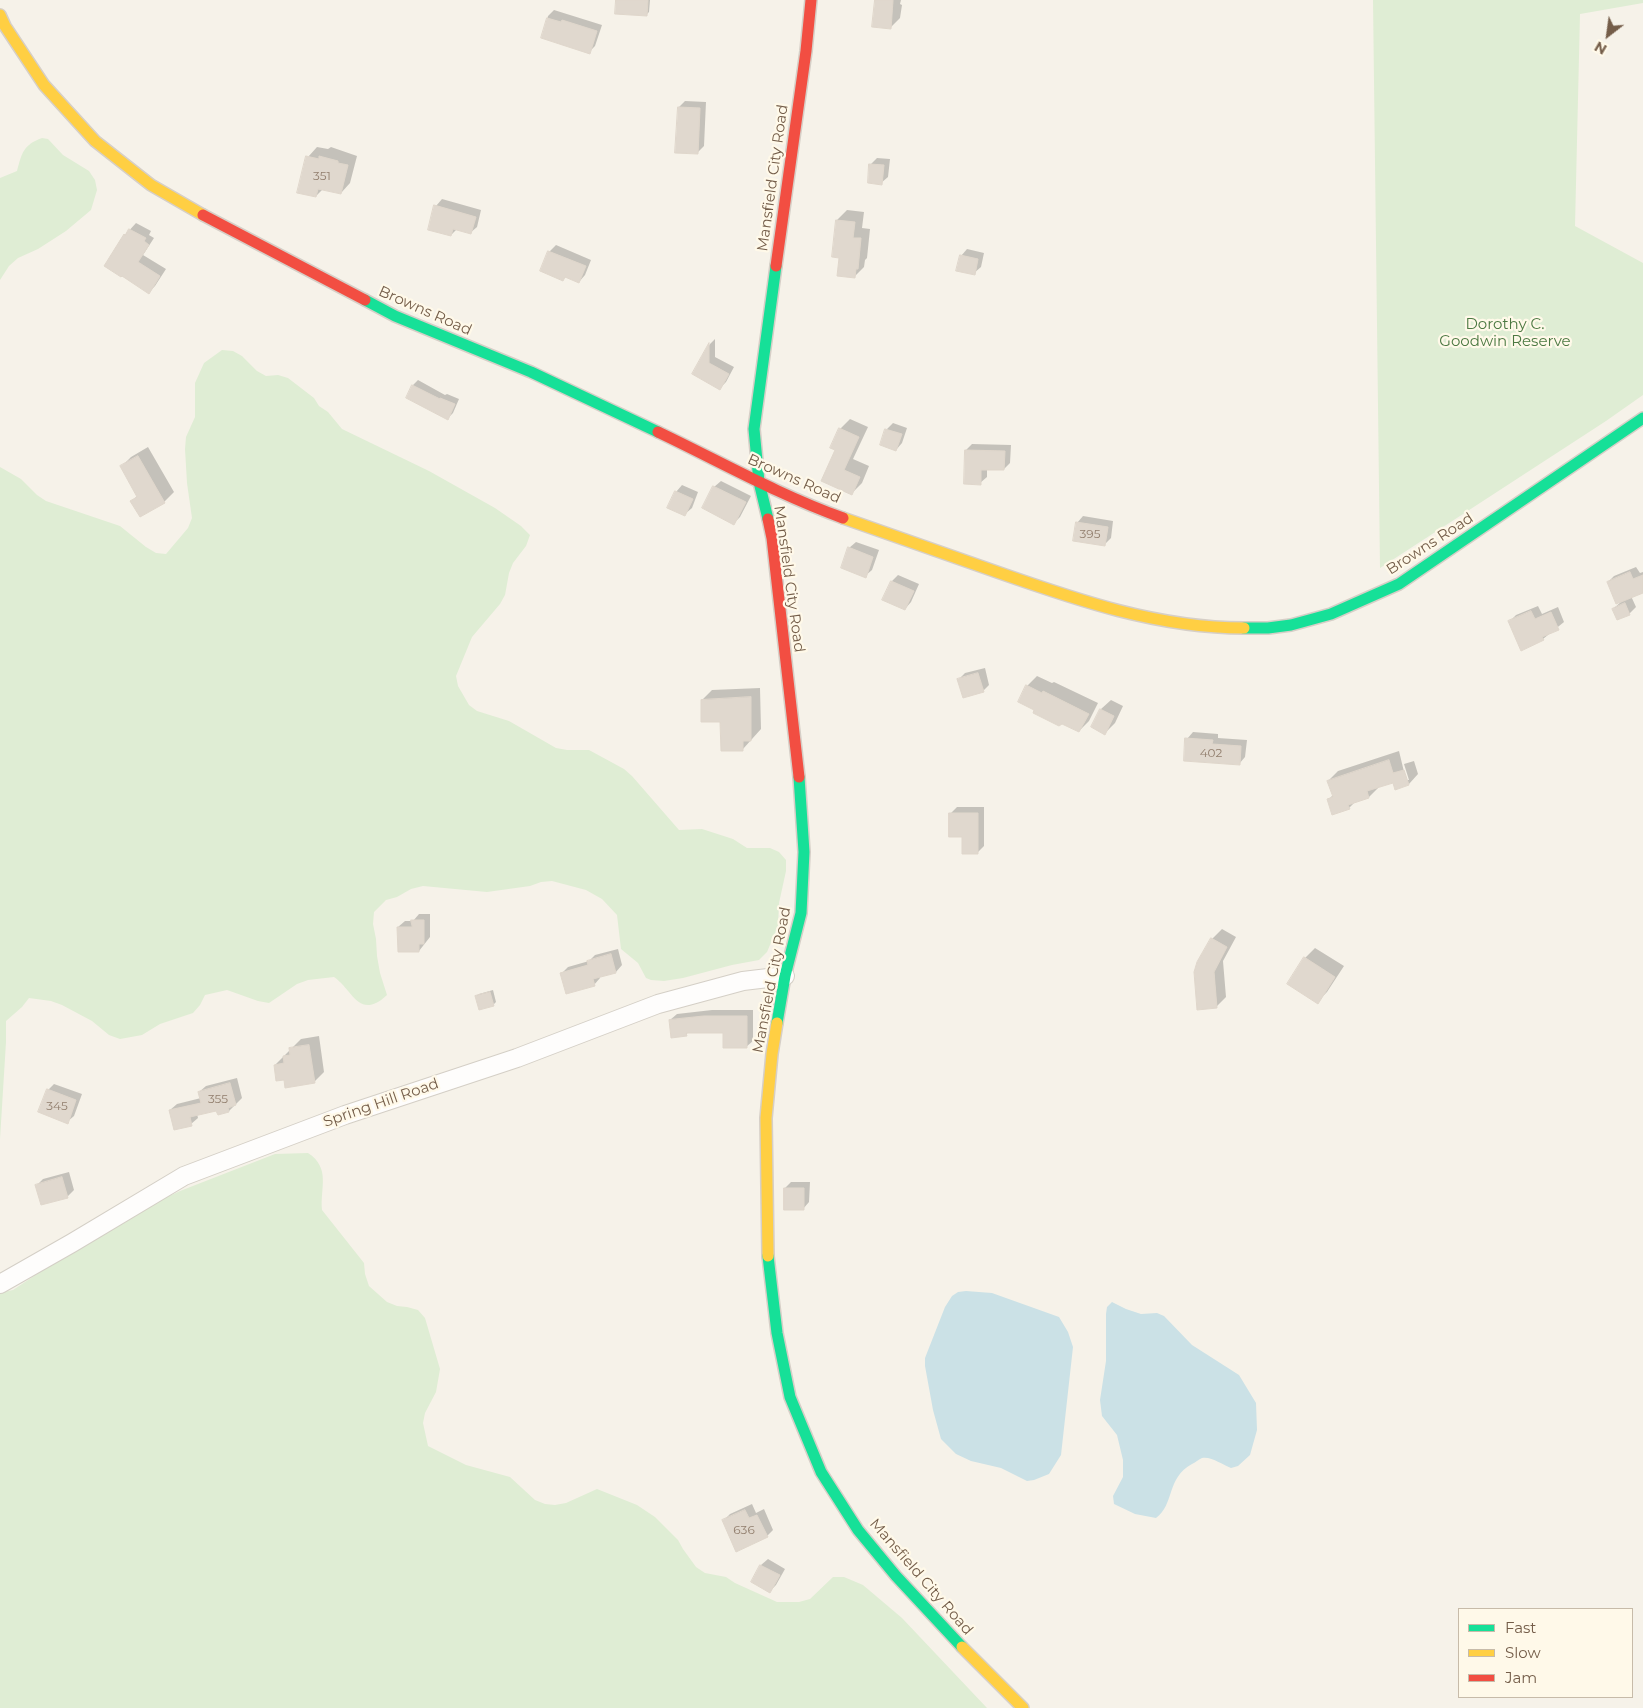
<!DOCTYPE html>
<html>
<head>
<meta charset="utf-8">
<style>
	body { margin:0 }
	#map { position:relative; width:1643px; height:1708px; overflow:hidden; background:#f6f2e9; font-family:Montserrat,sans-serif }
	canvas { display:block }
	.legend { position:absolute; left:1458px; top:1608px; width:175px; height:90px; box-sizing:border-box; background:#fff9e9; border:1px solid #c7bba9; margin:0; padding:6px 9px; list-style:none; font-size:15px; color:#745d49 }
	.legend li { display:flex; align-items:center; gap:10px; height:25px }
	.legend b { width:25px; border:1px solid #c7bba9 }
	.north { position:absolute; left:1583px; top:10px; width:50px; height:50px; -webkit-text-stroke:4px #fff9e9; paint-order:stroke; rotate:210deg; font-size:14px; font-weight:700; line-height:20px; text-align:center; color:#745d49 }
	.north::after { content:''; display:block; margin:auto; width:18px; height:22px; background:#745d49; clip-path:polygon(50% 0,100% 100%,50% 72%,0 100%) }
</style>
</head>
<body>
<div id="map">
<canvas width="1643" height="1708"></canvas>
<ul class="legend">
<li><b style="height:6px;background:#16e098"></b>Fast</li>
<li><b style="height:6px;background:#ffcf43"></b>Slow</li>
<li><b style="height:6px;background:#f24e42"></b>Jam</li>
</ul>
<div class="north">N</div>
</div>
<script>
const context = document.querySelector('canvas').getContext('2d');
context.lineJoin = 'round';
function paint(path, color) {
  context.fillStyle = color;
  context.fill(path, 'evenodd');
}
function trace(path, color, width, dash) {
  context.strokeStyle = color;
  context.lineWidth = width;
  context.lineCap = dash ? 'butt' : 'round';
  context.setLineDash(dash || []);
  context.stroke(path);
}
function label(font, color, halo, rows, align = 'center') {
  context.font = font + ' Montserrat,sans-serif';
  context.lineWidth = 4.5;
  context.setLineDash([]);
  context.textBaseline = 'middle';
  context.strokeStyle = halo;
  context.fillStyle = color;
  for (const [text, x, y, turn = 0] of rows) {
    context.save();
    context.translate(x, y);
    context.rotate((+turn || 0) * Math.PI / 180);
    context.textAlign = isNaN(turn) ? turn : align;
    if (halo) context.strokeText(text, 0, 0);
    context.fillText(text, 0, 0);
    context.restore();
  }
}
const green = new Path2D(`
	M1373,0h270v3l-63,11 -5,212 68,37v132l-37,26 -226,147z
	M42,138l6,1 15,16 26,16 6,9 2,10 -6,20 -25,21 -28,18 -20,9 -9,8 -9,14v-102l17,-7c5,-18 6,-26 25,-33z
	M222,350l11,1 9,5 15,15 9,5 12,-1 10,3 26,20 5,8 9,6 14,17 87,42 66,37 26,18 9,9 -4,11 -13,17 -4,10 -4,22 -5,9 -28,33 -16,39 2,10 11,19 8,6 32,10 47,27 11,2h22l35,19 8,7 47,54 23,-1 31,10 14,9h23l9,4 7,8v11l-7,32 -1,23 -11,26 -8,8 -27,5 -49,13 -19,3 -13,-1 -5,-2 -8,-15 -17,-14 -4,-34 -15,-16 -16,-9 -34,-9 -11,1 -11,4 -43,6 -64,-6 -12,3 -14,8 -11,3 -12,12 -1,12 3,15 1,17 3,17 7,22c-28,26 -34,-5 -53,-18l-26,3 -11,4 -28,19 -11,-2 -31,-11 -22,5 -5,10 -7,8 -33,11 -18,11 -22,4 -11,-4 -17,-14 -30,-16 -11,-4 -22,-3 -7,9 -16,14v21l-6,97v-672l21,12 16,16 9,6 74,25 26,21 10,6 10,1 22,-26 4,-10 -5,-35 -2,-34 1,-12 9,-20v-34l9,-20z
	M308,1153c23,15 12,35 14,57l42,53 1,11 4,12 18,16 10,4 10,1 11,3 7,8 15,51 -4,23 -11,21 -2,10 5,23 38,19 44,12 25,23 10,4 10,1 11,-2 31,-14 40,16 18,12 23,23 5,9 13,18 9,6 21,4 9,6 42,19h22l11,-3 23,-22h11l19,8 39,33 85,90h-987v-419l3,3 10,-2 54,-36 83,-49 30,-14 95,-37z`);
const water = new Path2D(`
	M966,1291l26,2 67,24 9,15 5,15 -12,108 -12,19 -15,6 -7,1 -26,-13 -30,-7 -15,-7 -15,-15 -8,-29 -8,-44v-8l20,-51 7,-11 6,-4z
	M1112,1302l14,7 15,5 16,-1 7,3 28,29 47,30 17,28 1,27 -7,25 -12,11 -7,2c-8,-3 -20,-12 -29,-10 -3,1 -7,5 -10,6 -26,14 -17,40 -36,54l-21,-4 -21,-10 -1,-8 10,-19v-17l-6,-25 -15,-19 -2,-16 6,-39v-47l1,-7z`);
const shadow = new Path2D(`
	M617,0h33l-1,12 -3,3z
	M876,0h25l-1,4 2,1 -2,13 -10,10z
	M554,10l48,15 -7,21 -6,6 -47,-14 6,-22z
	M685,101l21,1 -2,44 -6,6 -19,-45z
	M317,147l11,2 3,-2 26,9 -7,27 -9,10 -18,-4 -7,7 -8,-39z
	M877,158l13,1 -2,18 -7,6 -10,-19z
	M442,199l39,11 -4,17 -7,6 -13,-4 -6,6 -15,-29z
	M847,210l17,2 -2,16 8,1 -3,29 -2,2 -1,7 -10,10 -17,-57z
	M136,223l15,8 -2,4 5,3 -11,17 23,14 -11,17 -6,6 -44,-26 20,-31z
	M556,245l35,15 -6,15 -6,7 -13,-5 -3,2 -14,-27z
	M967,249l17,4 -3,14 -7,6 -13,-17z
	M715,339v18l19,10 -8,15 -6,6 -27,-14 17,-30z
	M418,380l27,15 2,-1 12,5 -6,14 -5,5 -41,-21 6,-12z
	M850,419l18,8 -15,32 16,7 -7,17 -10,10 -16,-44 4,-20z
	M893,423l14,5 -5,15 -6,7 -15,-6 6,-15z
	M972,444l39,1 -1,18 -6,6h-17v8l-7,6 -14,-33z
	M148,447l26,45 -10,10 -32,-1 6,-6 -17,-28 10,-10z
	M721,481l30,15 -11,21 -6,6 -20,-36z
	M682,485l16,7 -6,16 -7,6 -9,-22z
	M1083,516l30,5 -2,17 -6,6 -28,-21z
	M856,542l23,8 -7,20 -7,6 -16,-28z
	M1636,567l4,6 3,-1v19l-12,5 5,11 -7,7 -16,-5 9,-8 -14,-19 6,-6z
	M898,575l21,9 -8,18 -6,7 -21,-10 8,-18z
	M1538,606l4,8 16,-7 6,15 -21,17 -34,-17 7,-7z
	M985,668l4,17 -6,6 -24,-12 6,-6z
	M1037,676l15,7 2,-1 44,21 -9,18 -10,10 -43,-22 -9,-23z
	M760,688l1,41 -18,20 -21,-28 -20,-21 10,-10z
	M1111,700l12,6 -8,17 -10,10 -4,-24z
	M1193,732l25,2v4l29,2 -2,17 -6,7 -52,-25z
	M1399,751l7,29h3l-5,-16 10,-3 4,13 -9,10 -15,-3 -15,6 -10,10 -13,4 -7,7 -20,-9 4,-4 -5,-14 10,-10z
	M957,807h27v39l-7,7 -14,-17 -12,-23z
	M419,914h11v23l-11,14 -21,-24 7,-6h8z
	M1222,929l14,8 -13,24 3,36 -10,10 -4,-68z
	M1315,948l29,18 -17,26 -10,10 -12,-44z
	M618,949l4,16 -6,7 -16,4v2l-6,7 -32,-12 6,-6 21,-6 6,-6z
	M493,990l3,12 -3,3 -17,-9 3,-2z
	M712,1010h41v31l-7,6 -22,-15 -35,-1 -3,4 -16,-15 7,-6z
	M319,1036l5,36 -10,10 -29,-3 -10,-14 26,-26z
	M237,1078l5,20 -13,13 -12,-2 -20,5 1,4 -7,6 -21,-14 7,-6 24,-6 -2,-6 7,-6z
	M54,1084l28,10 -8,22 -7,6 -19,-32z
	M69,1172l5,18 -7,7 -30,-12 6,-6z
	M791,1182h19l-1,20 -6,7 -18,-21z
	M752,1504l4,9 8,-4 9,21 -6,6 -44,-15 7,-7z
	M768,1559l17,10 -9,16 -6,6 -18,-9 9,-17z`);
const building = new Path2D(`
	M616,0h32l-1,16 -32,-2z
	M875,0h18l-2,29 -19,-2z
	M547,18l14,4 1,-2 35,11 -7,23 -49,-16z
	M678,107l22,1 -2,46 -23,-1z
	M306,156l13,3v-3l19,5v2l10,2 -7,29 -23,-5 -2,8 -19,-4z
	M869,164l15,1 -2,20 -14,-2z
	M434,205l42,12 -5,17 -18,-5 -2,7 -23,-6z
	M836,220l19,2 -2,16h8l-3,31h-2l-1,9 -18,-2 2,-18 -7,-1z
	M129,229l17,9 -2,3 5,4 -11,17 22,14 -11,18 -27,-18 -1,1 -17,-11 20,-32 1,1z
	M548,251l38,15 -7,17 -14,-6 -2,4 -23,-10z
	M960,255l18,4 -3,16 -19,-4z
	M709,343v20l20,11 -9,16 -28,-16z
	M412,385l28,14v-1l15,6 -7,16 -42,-22z
	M839,428l20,9 -15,33 16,7 -8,18 -31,-14 14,-31 -5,-2z
	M885,429l17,5 -6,17 -16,-6z
	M965,450l40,1 -1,19h-23v15l-17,-1z
	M138,456l27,47 -25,14 -10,-16 7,-4 -17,-31z
	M713,486l33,16 -12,23 -32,-17z
	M675,491l18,8 -8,17 -18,-8z
	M1076,522l32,5 -3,19 -32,-5z
	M848,547l25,10 -7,21 -25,-10z
	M1630,572l3,7 10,-4v18l-27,11 -9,-22z
	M891,581l23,10 -9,19 -23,-10z
	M1625,603l5,12 -13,5 -5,-11z
	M1531,611l4,8 16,-7 8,18 -17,7 2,3 -23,11 -13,-30z
	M978,673l6,19 -21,6 -6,-19z
	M1026,685l16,8 1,-2 46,23 -10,18 -17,-8 -3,2 -26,-13 1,-3 -16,-8z
	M751,697v44h-8v10h-22l-1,-29h-19v-22z
	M1100,709l14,7 -9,19 -14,-8z
	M1185,738l28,2 -1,4 29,2 -1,19 -56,-4z
	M1389,760l4,13 11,-3 5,15 -14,5 -2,-7 -26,8 2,7 -21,7 2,4 -18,6 -5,-16 6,-2 -6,-16z
	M949,813h29v41h-16v-17h-13z
	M411,920h13v24h-5v8h-21l-1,-25h15z
	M1211,938l16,9 -13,25 3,36 -20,2 -3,-38 3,-10z
	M611,954l5,19 -23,6 2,7 -29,8 -6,-21 28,-8 -1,-4z
	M1304,957l31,20 -17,27 -31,-20z
	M490,992l4,14 -15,4 -4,-14z
	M704,1016h43v32h-24v-15h-37l1,3 -16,2 -2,-18z
	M309,1045l6,38 -30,5 -1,-8 -8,1 -2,-16 10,-2 -1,-7 7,-1 -1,-7z
	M230,1083l6,22 -8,3 1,4 -11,3 -2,-4 -26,6 2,9 -18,4 -5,-20 32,-7 -3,-11z
	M47,1089l29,11 -8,24 -30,-12z
	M62,1177l6,21 -27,7 -6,-20z
	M784,1188h20v22h-20z
	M745,1510l4,8 8,-3 11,22 -32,15 -14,-32z
	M760,1565l20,10 -10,18 -19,-11z`);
const street = new Path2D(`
	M0,1284l72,-41 112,-67 161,-61 172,-57 141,-54 85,-23 42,-5`);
const fast = new Path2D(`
	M365,300l30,16 136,56 127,60
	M768,519l-9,-37 -5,-53 22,-163
	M1244,628h24l23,-3 40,-11 68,-30 244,-166
	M777,1023l8,-47 16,-63 3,-61 -5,-75
	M768,1256l9,77 13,64 31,75 37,58 38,46 66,71`);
const slow = new Path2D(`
	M0,15l5,11 39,59 51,56 56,44 52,30
	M843,518c51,18 102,36 154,54 80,28 161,56 247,56
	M768,1256l-2,-138 6,-64 5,-31
	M962,1647l61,61`);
const jam = new Path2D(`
	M203,215l162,85
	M776,266l30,-215 5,-51
	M658,432c61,29 121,63 185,86
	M768,519l4,19 27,239`);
const numberNames = [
	["351",322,176],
	["395",1090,534],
	["402",1211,753],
	["355",218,1099],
	["345",57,1106],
	["636",744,1530]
];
const streetNames = [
	["Mansfield City Road",773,178,-82],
	["Browns Road",425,311,24],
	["Browns Road",794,479,24],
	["Browns Road",1430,544,-33],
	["Mansfield City Road",789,579,82],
	["Mansfield City Road",772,980,-79],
	["Spring Hill Road",381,1103,-19],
	["Mansfield City Road",921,1577,49]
];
const parkNames = [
	["Dorothy C.",1505,325],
	["Goodwin Reserve",1505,342]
];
paint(green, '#dfedd4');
paint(water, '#cbe1e6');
paint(shadow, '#0003');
paint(building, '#e0d8ce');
trace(building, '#dfd6cb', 1);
trace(street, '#d4cfc6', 20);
trace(fast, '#d6cfc7', 14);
trace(slow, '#d6cfc7', 14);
trace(jam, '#d6cfc7', 14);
trace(street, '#fefdfc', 18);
trace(fast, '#16e098', 11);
trace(slow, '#ffcf43', 11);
trace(jam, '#f24e42', 11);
label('12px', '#917e6d', null, numberNames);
label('15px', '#745d49', '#fff9e9', streetNames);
label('15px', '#4c7942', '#fff9e9', parkNames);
</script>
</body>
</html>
